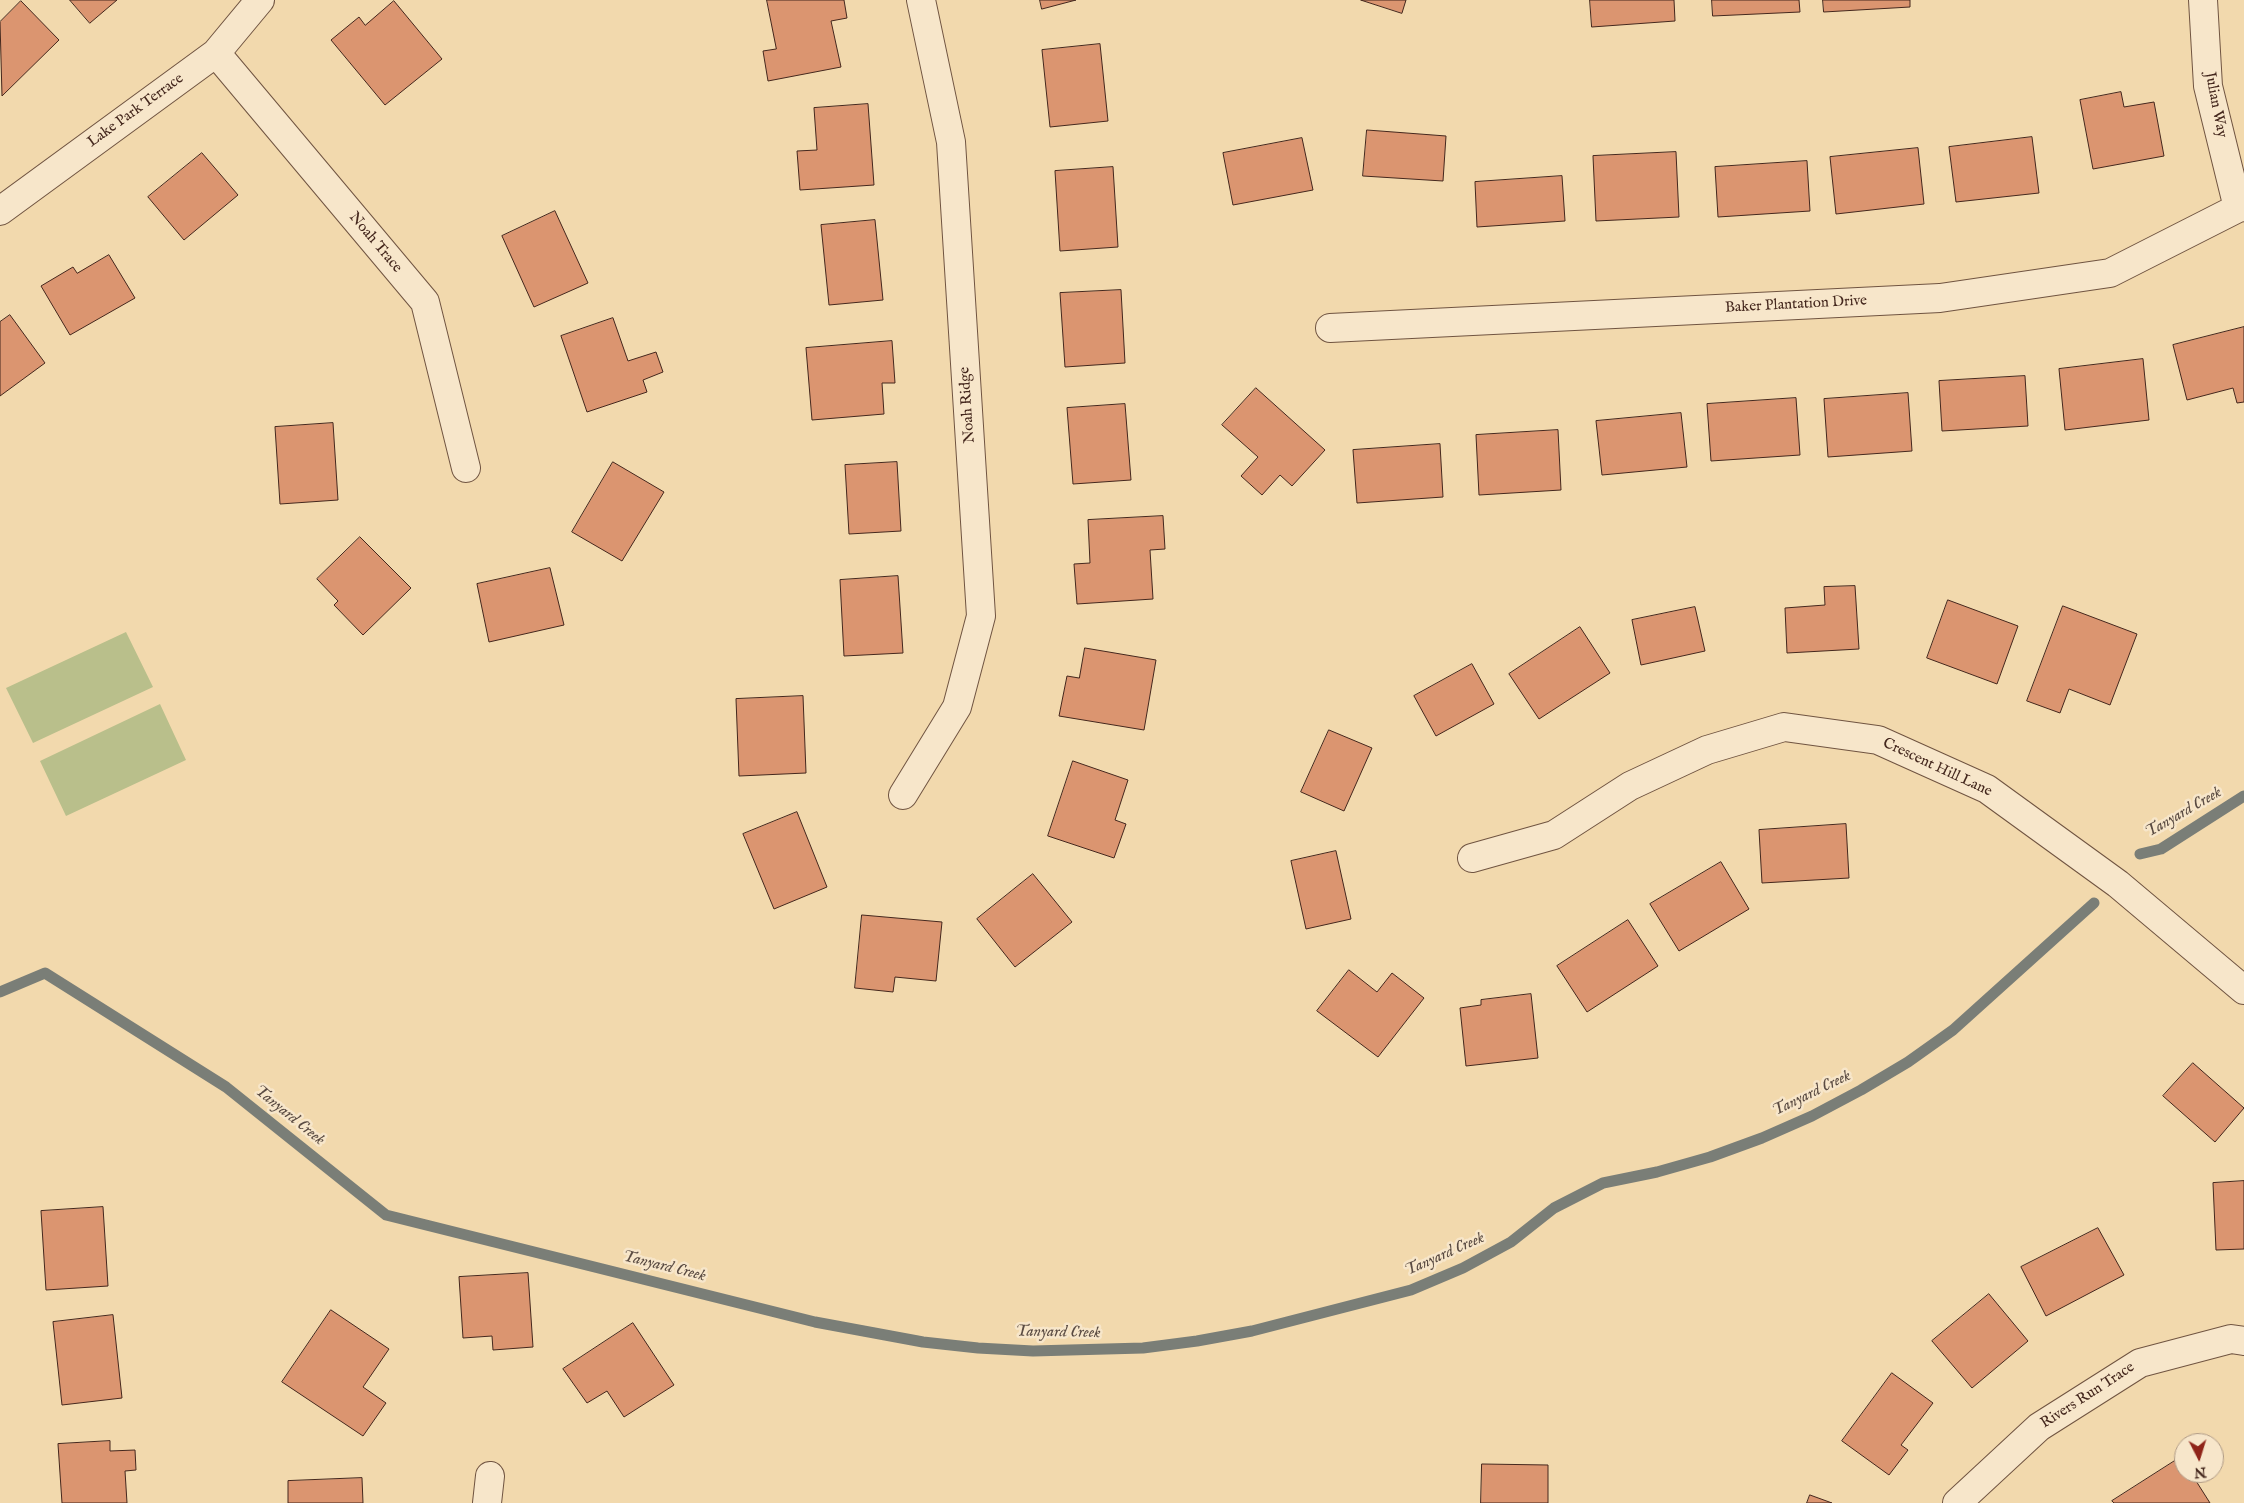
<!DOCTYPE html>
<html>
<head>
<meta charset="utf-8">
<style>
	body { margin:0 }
	#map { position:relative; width:2244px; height:1503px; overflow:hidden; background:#f2d9ad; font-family:"IM FELL English",serif }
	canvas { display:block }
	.north { position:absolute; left:2174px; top:1433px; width:50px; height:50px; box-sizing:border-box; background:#f7e6ca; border:1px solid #af9a85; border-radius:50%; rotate:175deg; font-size:14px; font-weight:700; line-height:20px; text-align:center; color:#44271d }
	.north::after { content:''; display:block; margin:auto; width:18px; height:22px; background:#8f2418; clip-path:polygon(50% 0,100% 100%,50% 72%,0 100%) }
</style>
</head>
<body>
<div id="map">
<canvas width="2244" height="1503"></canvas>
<div class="north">N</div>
</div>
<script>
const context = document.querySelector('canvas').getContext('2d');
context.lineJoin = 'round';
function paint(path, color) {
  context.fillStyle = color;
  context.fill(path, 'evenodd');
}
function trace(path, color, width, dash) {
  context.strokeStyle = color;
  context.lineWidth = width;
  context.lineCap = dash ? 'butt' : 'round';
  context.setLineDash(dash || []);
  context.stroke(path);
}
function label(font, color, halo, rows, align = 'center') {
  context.font = font + ' "IM FELL English",serif';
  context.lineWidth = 5;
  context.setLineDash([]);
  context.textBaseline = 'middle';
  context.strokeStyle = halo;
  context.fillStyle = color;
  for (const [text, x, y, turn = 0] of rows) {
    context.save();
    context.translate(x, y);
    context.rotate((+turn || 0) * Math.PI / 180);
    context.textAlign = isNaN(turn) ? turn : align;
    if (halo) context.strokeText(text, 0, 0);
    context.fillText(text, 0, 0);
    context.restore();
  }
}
const green = new Path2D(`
	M126,632l27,55 -120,56 -27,-55z
	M160,704l26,56 -120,56 -26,-55z`);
const stream = new Path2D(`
	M2140,854l21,-5 83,-53
	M0,992l45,-19 181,114 160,128 429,107 108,20 55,6 55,3 110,-3 54,-7 55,-10 159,-41 52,-22 48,-26 43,-34 49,-25 54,-11 53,-15 52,-19 50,-22 49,-26 47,-28 45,-32 141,-127`);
const building = new Path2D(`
	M70,0h47l-27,23z
	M767,0h77l3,18 -16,3 10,46 -73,14 -5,-30 13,-2z
	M1040,0h36l-34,9z
	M1361,0h45l-4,13z
	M1590,0h84l1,21 -83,6z
	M1712,0h87l1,12 -87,4z
	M1823,0h87v7l-86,5z
	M21,1l38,39 -57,56 -2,-74z
	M394,1l48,58 -57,46 -54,-65 28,-23 6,8z
	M1100,44l8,77 -58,6 -8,-77z
	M2121,92l3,15 30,-5 10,54 -71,13 -13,-69z
	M868,104l6,81 -74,5 -3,-39 20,-1 -3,-42z
	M1367,130l79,6 -3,45 -80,-5z
	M2032,137l7,56 -83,9 -7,-55z
	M1302,138l11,52 -80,15 -10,-52z
	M1918,148l6,56 -88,10 -6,-57z
	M1676,152l3,65 -83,4 -3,-65z
	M202,153l36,42 -54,45 -36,-43z
	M1807,161l3,50 -92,6 -3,-50z
	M1113,167l5,80 -58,4 -5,-80z
	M1562,176l3,45 -88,6 -2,-45z
	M555,211l33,72 -54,24 -32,-71z
	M875,220l8,80 -54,5 -8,-80z
	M109,255l26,43 -65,37 -29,-49 32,-19 4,6z
	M1121,290l4,73 -60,4 -5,-74z
	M10,315l35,48 -45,33v-74z
	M613,318l15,43 28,-9 7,20 -20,8 4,12 -60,20 -26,-76z
	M2244,327v75l-7,1 -4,-15 -46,12 -14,-55z
	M892,341l3,42h-13l2,31 -72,6 -6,-72z
	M2143,359l6,61 -84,10 -6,-61z
	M2025,376l3,50 -86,5 -3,-50z
	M1256,388l69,62 -33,36 -12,-11 -18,20 -21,-19 17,-19 -36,-32z
	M1908,393l4,58 -84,6 -4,-58z
	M1796,398l4,57 -89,6 -4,-57z
	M1125,404l6,76 -58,4 -6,-76z
	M1681,413l6,54 -85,8 -6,-54z
	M333,423l5,77 -58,4 -5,-77z
	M1558,430l3,60 -82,5 -3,-60z
	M1440,444l3,53 -86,6 -4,-53z
	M613,462l51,30 -42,69 -50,-29z
	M897,462l4,69 -52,3 -4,-69z
	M1163,516l2,33 -15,1 3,49 -76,5 -3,-40 16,-1 -2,-43z
	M360,537l51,51 -48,47 -29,-30 4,-4 -21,-22z
	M550,568l14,57 -75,17 -12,-58z
	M898,576l5,77 -59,3 -4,-76z
	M1855,586l4,63 -72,4 -2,-45 40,-3 -1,-18z
	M1948,600l70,26 -21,58 -70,-26z
	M2063,606l74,28 -27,71 -41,-16 -9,24 -33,-12z
	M1695,607l10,44 -64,14 -9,-45z
	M1580,627l30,46 -71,46 -30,-45z
	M1085,648l71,12 -12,70 -85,-14 8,-40 12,2z
	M1472,664l22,40 -58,32 -22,-40z
	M803,696l3,77 -67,3 -3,-77z
	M1329,730l43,18 -28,63 -43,-19z
	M1073,761l55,19 -13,40 11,4 -12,34 -66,-22z
	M797,812l30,75 -53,22 -31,-75z
	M1846,824l3,54 -87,5 -3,-53z
	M1336,851l15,68 -45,10 -15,-68z
	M1721,862l28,47 -70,42 -29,-47z
	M1033,874l39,48 -57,45 -38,-48z
	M862,915l80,7 -6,59 -41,-4 -2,15 -38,-4z
	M1628,920l30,46 -71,46 -30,-46z
	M1349,970l28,22 15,-19 32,25 -46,59 -61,-46z
	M1531,994l7,64 -72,8 -6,-58 21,-3v-5z
	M2193,1063l51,45 -29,34 -52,-46z
	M2244,1181v68l-28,1 -3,-67z
	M103,1207l5,79 -62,4 -5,-79z
	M2098,1228l26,47 -78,41 -25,-49z
	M528,1273l5,74 -40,3 -1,-14 -29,2 -4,-61z
	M1989,1294l39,47 -56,47 -40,-47z
	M331,1310l58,39 -26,38 23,16 -23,33 -81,-54z
	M113,1315l9,83 -60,7 -9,-83z
	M633,1323l41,62 -50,32 -17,-26 -20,12 -24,-34z
	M1892,1373l41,30 -32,42 7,5 -19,25 -47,-34z
	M110,1441v10l25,-1 1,20 -11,1 2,32h-65l-4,-59z
	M2181,1457l3,5v11h7l19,30h-96l-2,-2z
	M1482,1464l66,1v38h-67z
	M362,1478l1,25h-75v-22z
	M1810,1495l22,8h-25z`);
const minor = new Path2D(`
	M2203,0l5,86 30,122
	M216,53l209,249 41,166
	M0,211l216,-158 44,-53
	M1330,328l610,-30 170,-25 128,-65 6,-1
	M903,795l54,-88 24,-91 -30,-474 -30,-142
	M1472,858l82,-23 76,-49 77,-36 77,-23 94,13 109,49 131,95 126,106
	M487,1503l3,-27
	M1957,1503l82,-76 101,-64 91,-24 13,2`);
const streetNames = [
	["Julian Way",2215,105,79],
	["Lake Park Terrace",136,111,-36],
	["Noah Trace",375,243,50],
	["Baker Plantation Drive",1796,305,-3],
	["Noah Ridge",968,405,-94],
	["Crescent Hill Lane",1937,768,25],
	["Rivers Run Trace",2088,1396,-33]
];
const waterNames = [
	["Tanyard Creek",2184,813,-30],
	["Tanyard Creek",1812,1094,-26],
	["Tanyard Creek",289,1116,39],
	["Tanyard Creek",1445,1255,-24],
	["Tanyard Creek",664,1267,14],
	["Tanyard Creek",1058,1333,1]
];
paint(green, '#b9bf8b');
trace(stream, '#7a7e77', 11);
paint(building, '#db9570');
trace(building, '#44271d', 1);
trace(minor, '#705441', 30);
trace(minor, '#f7e6ca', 28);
label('15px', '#44271d', '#f7e6ca', streetNames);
label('italic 16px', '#5a4b42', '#f7e6ca', waterNames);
</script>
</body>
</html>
